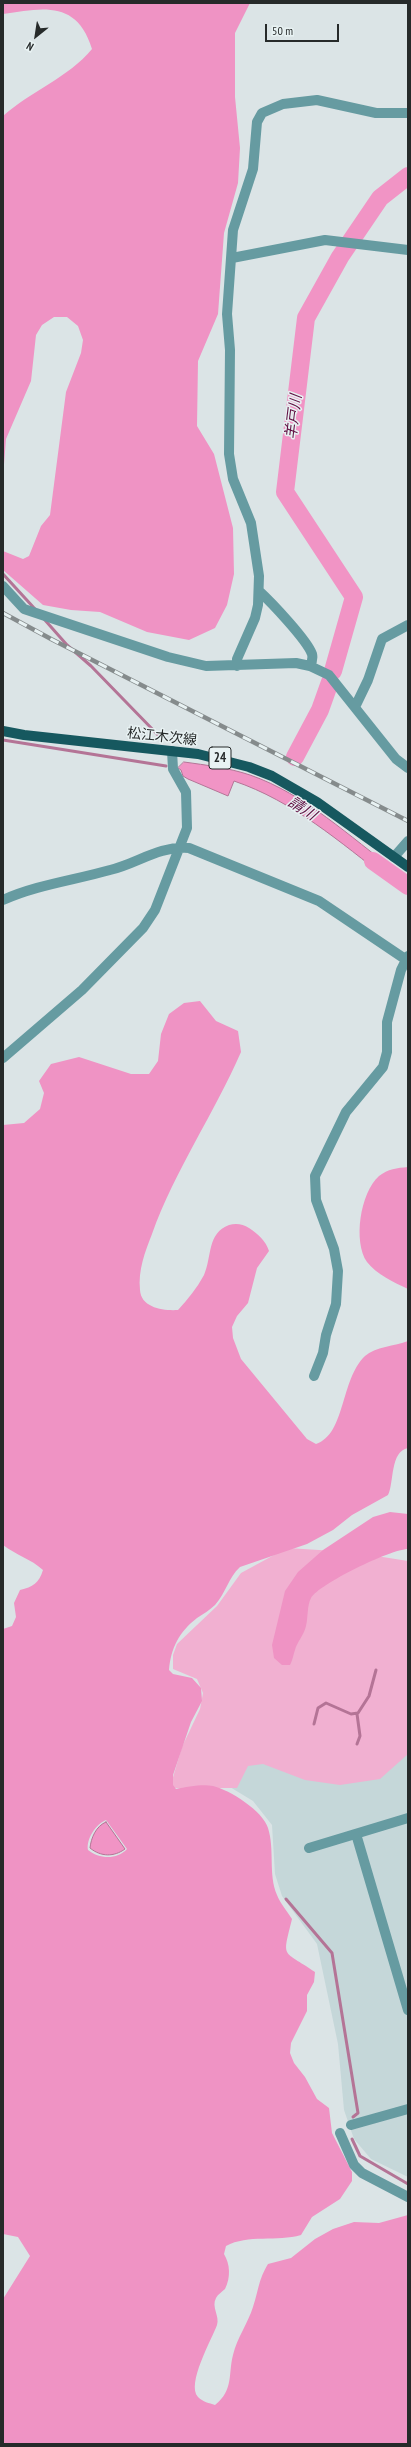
<!DOCTYPE html>
<html>
<head>
<meta charset="utf-8">
<style>
	body { margin:0 }
	#map { position:relative; width:411px; height:2447px; overflow:hidden; background:#dbe4e6; font-family:"PT Sans Narrow",sans-serif }
	canvas { display:block }
	.frame { position:absolute; inset:0; border:4px solid #262a2a; pointer-events:none }
	.north { position:absolute; left:16px; top:16px; width:40px; height:40px; -webkit-text-stroke:3px #e8f2f3; paint-order:stroke; rotate:210deg; font-size:11px; font-weight:700; line-height:16px; text-align:center; color:#262a2a }
	.north::after { content:''; display:block; margin:auto; width:14px; height:18px; background:#262a2a; clip-path:polygon(50% 0,100% 100%,50% 72%,0 100%) }
	.scale { position:absolute; left:265px; top:24px; width:74px; height:18px; box-sizing:border-box; border:2px solid #262a2a; border-top:0; padding-left:5px; font-size:12px; line-height:14px; white-space:nowrap; color:#262a2a; -webkit-text-stroke:3px #e8f2f3; paint-order:stroke }
</style>
</head>
<body>
<div id="map">
<canvas width="411" height="2447"></canvas>
<div class="frame"></div>
<div class="north">N</div>
<div class="scale">50 m</div>
</div>
<script>
const context = document.querySelector('canvas').getContext('2d');
context.lineJoin = 'round';
function paint(path, color) {
  context.fillStyle = color;
  context.fill(path, 'evenodd');
}
function trace(path, color, width, dash) {
  context.strokeStyle = color;
  context.lineWidth = width;
  context.lineCap = dash ? 'butt' : 'round';
  context.setLineDash(dash || []);
  context.stroke(path);
}
function label(font, color, halo, rows, align = 'center') {
  context.font = font + ' "PT Sans Narrow","Noto Sans JP",sans-serif';
  context.lineWidth = 3;
  context.setLineDash([]);
  context.textBaseline = 'middle';
  context.strokeStyle = halo;
  context.fillStyle = color;
  for (const [text, x, y, turn = 0] of rows) {
    context.save();
    context.translate(x, y);
    context.rotate((+turn || 0) * Math.PI / 180);
    context.textAlign = isNaN(turn) ? turn : align;
    if (halo) context.strokeText(text, 0, 0);
    context.fillText(text, 0, 0);
    context.restore();
  }
}
const built = new Path2D(`
	M408,1723v454l-37,-18 -17,-20 -10,-29 -6,-66 -21,-100 -35,-48 -7,-22 -3,-49 -19,-24 -28,-17 -3,-34z`);
const green = new Path2D(`
	M287,1548l64,4 57,9v193l-28,25 -40,6 -35,-5 -42,-16 -15,2 -11,22h-63l-3,-4 11,-37 18,-38 3,-16 -6,-14 -24,-10v-14l4,-11 40,-38 24,-33z`);
const forest = new Path2D(`
	M3,3h247l-15,30v64l5,51 -2,35 -14,50 -6,81 -20,47 -1,65 17,28 19,74 1,46 -7,31 -12,23 -26,12 -42,-8 -47,-20 -29,-2 -28,-5 -40,-35v-19l20,8 6,-3 12,-30 9,-11 16,-123 15,-39 2,-13 -5,-14 -11,-9h-13l-12,8 -6,10 -5,46 -25,58 -3,38v-361c28,-25 65,-38 89,-67 -15,-49 -49,-41 -89,-35z
	M200,1001l16,20 22,10 3,21c-27,62 -66,118 -89,182 -7,18 -14,36 -12,56 1,18 24,21 38,20 10,-11 19,-22 26,-35 8,-18 3,-42 25,-50 7,-2 14,-1 20,3 9,6 17,13 20,23l-12,17 -9,35 -11,13 -5,11 1,11 8,21 66,80 9,5c30,-10 24,-64 49,-88 10,-9 30,-10 43,-15v107c-18,3 -14,35 -20,47l-36,20 -19,15 -26,14 -67,23c-12,11 -14,26 -25,38 -5,5 -12,9 -18,13 -18,14 -26,30 -28,52l4,4 19,4 9,10 1,13 -11,21 -18,53v10l3,4c11,-2 26,-5 37,-3 17,4 50,25 55,42 7,22 0,46 9,67 3,8 10,16 15,24 -10,41 -10,30 23,53l-1,10 -7,13v16l-16,32 -1,10 4,10 11,14 12,22 12,9 3,25 20,39v9l-12,18 -28,18 -11,18c-24,7 -53,-1 -75,11l-2,8c6,10 7,23 1,35 -3,3 -7,5 -9,9 -5,9 4,18 1,27 -5,14 -31,59 -19,72 5,5 11,6 17,8 19,-15 13,-31 18,-50 4,-17 15,-32 20,-48 6,-18 5,-26 15,-43l23,-6 24,-19 18,-10 21,-7 25,1 29,-8v229h-405v-145l27,-43 -12,-19 -15,-3v-605l9,-3 4,-9 -2,-14 6,-13c13,-3 19,-7 23,-20 -12,-11 -27,-15 -40,-25v-420l21,-2 16,-14 4,-16 -5,-12 12,-17 28,-7 52,17h18l9,-13 3,-27 8,-20 15,-11zM106,1820l21,29c-10,11 -28,10 -39,1 -2,-11 8,-26 18,-30z
	M408,1167v122c-13,-6 -32,-15 -41,-27 -14,-20 -7,-69 12,-86 9,-7 18,-8 29,-9z
	M390,1512l18,2v35c-17,0 -89,35 -97,49 -4,7 -3,20 -5,28 -2,9 -9,16 -11,24 -2,6 -2,9 -5,15h-8l-8,-7 -2,-13 13,-54 13,-19 25,-22 50,-33z`);
const water = new Path2D(`
	M184,762c22,3 45,6 66,13 55,19 100,62 146,96l-7,9c-49,-38 -96,-79 -155,-99l-6,15 -40,-17 -5,-3 -2,-6 -3,-2z
	M106,1822l19,27c-11,8 -24,8 -35,-1 1,-10 6,-22 16,-26z`);
const stream = new Path2D(`
	M3,574l32,35
	M44,619l23,26 24,21 67,69
	M3,740l163,26
	M357,1714l3,22 -3,8
	M314,1724l4,-16 8,-5 25,11 7,-1 11,-17 7,-26
	M286,1899l46,54 26,160 -5,4
	M352,2139l8,17 48,28`);
const river = new Path2D(`
	M333,671l21,-74 -69,-105 21,-174 34,-61 40,-59 28,-22
	M295,757l25,-47 10,-28
	M373,861l35,25`);
const minor = new Path2D(`
	M232,258l93,-18 83,10
	M3,586l21,23 144,48 38,9 90,-3 14,3 19,9 67,84 12,9
	M259,591c12,11 48,49 53,63 1,4 0,8 -2,12
	M237,666v-7l18,-41 3,-13 1,-29 -8,-53 -18,-44 -4,-25 1,-104 -3,-36 6,-84 20,-61 4,-47 5,-9 21,-9 34,-4 59,13h32
	M355,707l13,-27 14,-41 26,-14
	M394,857l14,-16
	M3,900c33,-15 72,-20 107,-30 29,-7 47,-24 79,-22l130,53 89,60
	M3,1058l79,-68 61,-62 12,-18 32,-82 -1,-36 -13,-23 -1,-18
	M314,1376l9,-23 3,-18 10,-31 2,-33 -4,-22 -18,-49 -1,-24 31,-64 37,-45 4,-15v-30l14,-52 7,-14
	M356,1834l52,176
	M309,1848l99,-30
	M351,2125l57,-16
	M340,2133l14,32 8,8 46,24`);
const major = new Path2D(`
	M3,731l21,4 174,19 51,13 23,9 45,26 91,65`);
const rail = new Path2D(`
	M3,613l48,26 357,182`);
const shields = [
	[220,758,22]
];
const shieldNames = [
	["24",220,758]
];
const streetNames = [
	["松江木次線",162,737,6]
];
const waterNames = [
	["羊戸川",294,417,-83],
	["請川",302,809,33]
];
paint(built, '#c5d7d9');
paint(green, '#f1b0d1');
paint(forest, '#ef93c4');
paint(water, '#f194c5');
trace(water, '#b47496', 1);
trace(stream, '#b47496', 3);
trace(river, '#f194c5', 18);
trace(minor, '#669ba1', 10);
trace(major, '#16585f', 10);
trace(rail, '#858b8c', 4.5);
trace(rail, '#e8f2f3', 3, [9]);
for (const [x, y, w] of shields) {
  const box = new Path2D();
  box.roundRect(x - w / 2, y - 11, w, 22, 3);
  context.fillStyle = '#e8f2f3';
  context.fill(box);
  trace(box, '#262a2a', 1);
}
label('bold 13px', '#262a2a', null, shieldNames);
label('14px', '#262a2a', '#e8f2f3', streetNames);
label('italic 15px', '#600f42', '#e8f2f3', waterNames);
</script>
</body>
</html>
